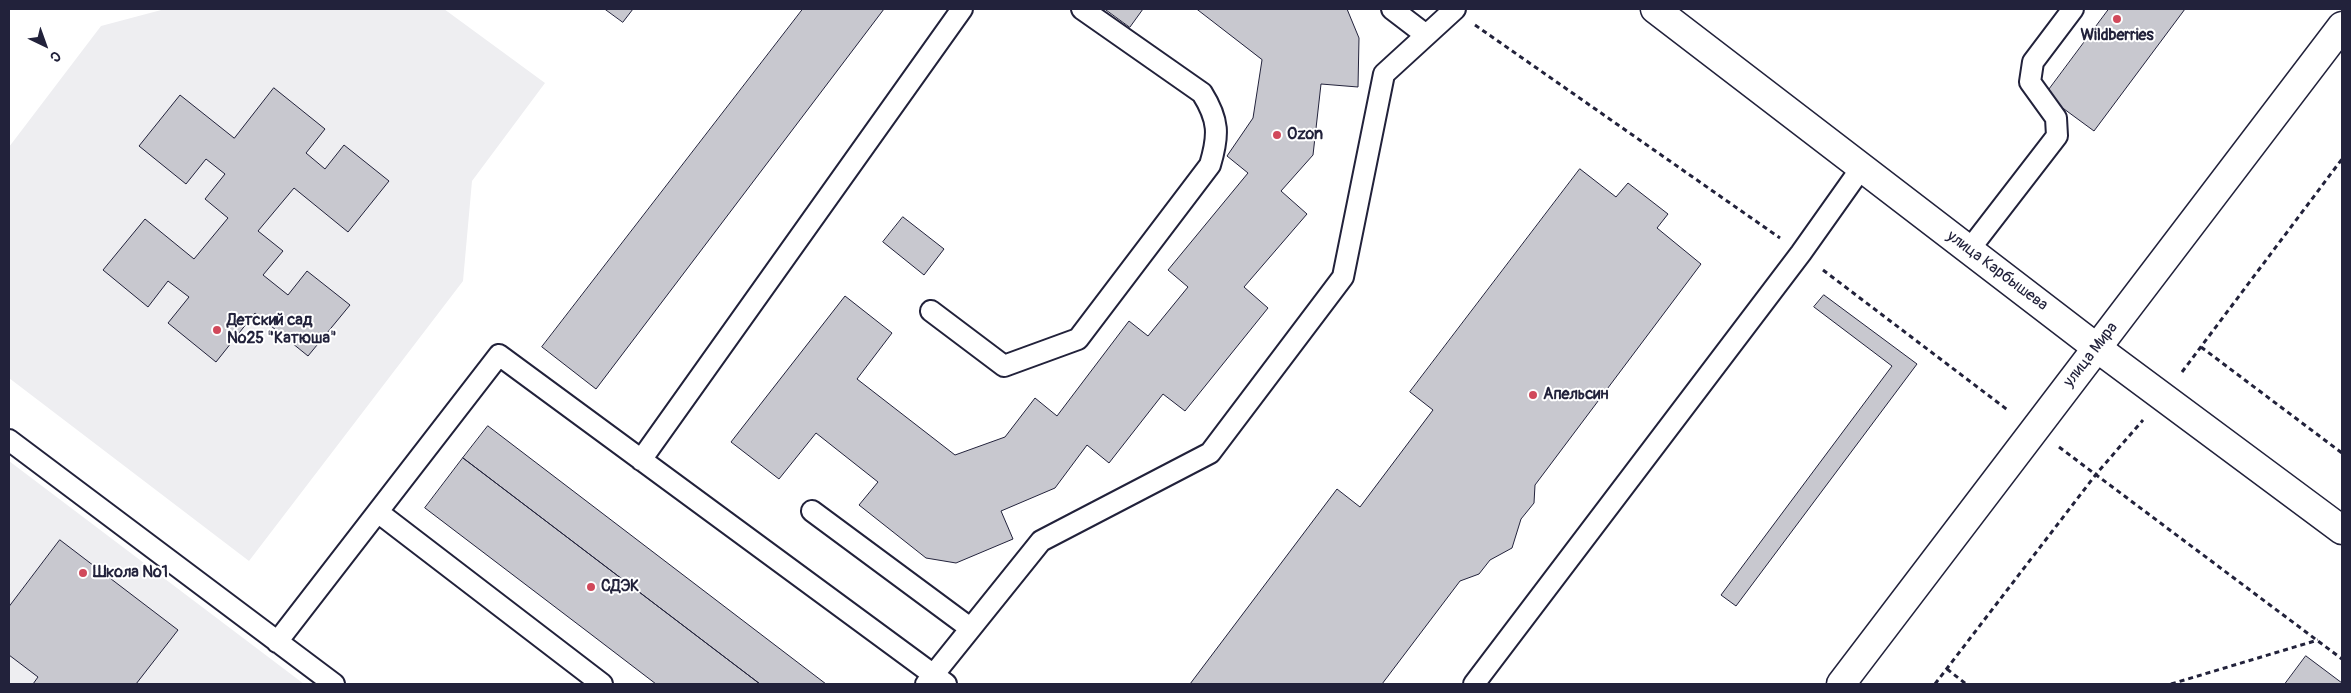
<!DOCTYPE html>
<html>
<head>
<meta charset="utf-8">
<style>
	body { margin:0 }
	#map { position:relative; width:2351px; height:693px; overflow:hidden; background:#fff; font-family:Pangolin,sans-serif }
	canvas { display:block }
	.frame { position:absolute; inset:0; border:10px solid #22223b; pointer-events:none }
	.north { position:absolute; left:20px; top:20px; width:50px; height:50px; -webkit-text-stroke:4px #fff; paint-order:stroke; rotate:138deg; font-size:14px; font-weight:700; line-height:20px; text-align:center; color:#22223b }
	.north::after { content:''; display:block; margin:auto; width:18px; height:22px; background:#22223b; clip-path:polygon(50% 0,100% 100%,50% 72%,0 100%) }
</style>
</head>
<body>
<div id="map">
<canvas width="2351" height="693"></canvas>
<div class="frame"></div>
<div class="north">С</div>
</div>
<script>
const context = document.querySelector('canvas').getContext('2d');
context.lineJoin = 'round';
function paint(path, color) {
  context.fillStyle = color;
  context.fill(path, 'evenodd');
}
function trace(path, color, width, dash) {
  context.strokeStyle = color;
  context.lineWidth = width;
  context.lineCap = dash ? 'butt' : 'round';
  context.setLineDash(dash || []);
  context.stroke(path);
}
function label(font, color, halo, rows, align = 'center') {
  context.font = font + ' Pangolin,sans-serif';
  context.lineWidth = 4;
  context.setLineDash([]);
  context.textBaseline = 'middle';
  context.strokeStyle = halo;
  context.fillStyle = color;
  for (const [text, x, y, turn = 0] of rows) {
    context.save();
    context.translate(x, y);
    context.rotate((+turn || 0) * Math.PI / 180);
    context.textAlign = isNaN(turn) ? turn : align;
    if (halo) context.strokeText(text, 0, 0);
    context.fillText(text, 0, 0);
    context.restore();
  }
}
const built = new Path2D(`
	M165,9h279l101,74 -73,98 -9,100 -214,280 -240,-183v-231l92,-121z
	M9,461l295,223h-295z`);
const building = new Path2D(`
	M605,9h28l-10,13z
	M803,9h81l-288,380 -54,-42z
	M1105,9h38l-13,18z
	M1197,9h150l12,29 -1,49 -37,-3 -8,71 -32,36 26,23 -63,73 24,21 -83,103 -22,-17 -54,69 -22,-18 -32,43 -54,23 12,28 -57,24 -30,-5 -67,-53 19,-23 -62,-49 -37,46 -48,-37 114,-146 47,37 -35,46 98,76 50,-18 30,-39 22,18 72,-95 19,15 40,-49 -20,-17 80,-97 -21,-17 26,-38 9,-58z
	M2109,9h76l-91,122 -49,-36z
	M274,88l51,41 -19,24 19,16 19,-24 45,36 -41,51 -54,-44 -36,43 25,20 -20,24 25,20 19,-24 43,34 -42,51 -53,-43 -39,49 -48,-39 21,-26 -21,-16 -20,26 -45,-37 42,-51 49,40 34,-41 -23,-19 20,-25 -19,-15 -20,25 -47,-38 41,-51 54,43z
	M1580,169l36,28 12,-14 40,31 -11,14 44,36 -166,221 -1,18 -13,16 -9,29 -22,12 -11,14 -19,7 -78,103h-192l147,-195 23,18 73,-97 -23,-18z
	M903,217l41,32 -20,26 -41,-33z
	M1824,295l93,69 -181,242 -15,-11 171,-229 -78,-59z
	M488,426l338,258h-66l-297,-226z
	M463,458l297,226h-104l-68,-52 -163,-124z
	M60,540l118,90 -42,54h-103l5,-7 -29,-22v-48z
	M2306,656l36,27v1h-57z`);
const path = new Path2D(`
	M1475,25l305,213
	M1823,270l186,141
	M2201,347l141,106
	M2182,372l160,-213
	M2059,447l283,212
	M1947,669l19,15
	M1935,684l162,-211 46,-53
	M2171,684l147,-44`);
const service = new Path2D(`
	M1392,9l34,26
	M1969,250l88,-114 -1,-18 -26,-36 3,-20 40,-53
	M931,311l73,55 74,-27 132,-174c9,-30 9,-45 -8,-72l-120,-84
	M9,440l325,244
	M641,460l321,-451
	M812,511l158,117
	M379,513l223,171
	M277,642l222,-287 447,329
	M926,684l115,-143 169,-88 133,-176 41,-203 71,-65
	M1474,684l327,-431 61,-86`);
const tertiary = new Path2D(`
	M1655,9l442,339 245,182`);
const secondary = new Path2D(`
	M1841,684l501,-658`);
const markers = [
	[2117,19,5,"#d1495b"],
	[1277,135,5,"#d1495b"],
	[217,330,5,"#d1495b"],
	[1533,395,5,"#d1495b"],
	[83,573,5,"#d1495b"],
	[591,587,5,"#d1495b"]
];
const poiNames = [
	["Wildberries",2117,36,"center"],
	["Ozon",1287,135],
	["Детский сад",227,321],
	["№25 \"Катюша\"",227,339],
	["Апельсин",1543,395],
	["Школа №1",93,573],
	["СДЭК",601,587]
];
const streetNames = [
	["улица Карбышева",1997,271,37],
	["улица Мира",2091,355,-52]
];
paint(built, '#eeeef1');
paint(building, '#c8c8cf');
trace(building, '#22223b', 1);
trace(service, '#22223b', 24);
trace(tertiary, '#22223b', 31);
trace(secondary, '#22223b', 31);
trace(path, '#22223b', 3, [5, 4]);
trace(service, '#fff', 20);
trace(tertiary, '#fff', 28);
trace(secondary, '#fff', 28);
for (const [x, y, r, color] of markers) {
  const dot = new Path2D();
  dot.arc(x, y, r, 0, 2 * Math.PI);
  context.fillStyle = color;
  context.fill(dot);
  trace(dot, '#fff', 2);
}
label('bold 16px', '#22223b', '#fff', poiNames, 'left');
label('16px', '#22223b', '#fff', streetNames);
</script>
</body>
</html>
